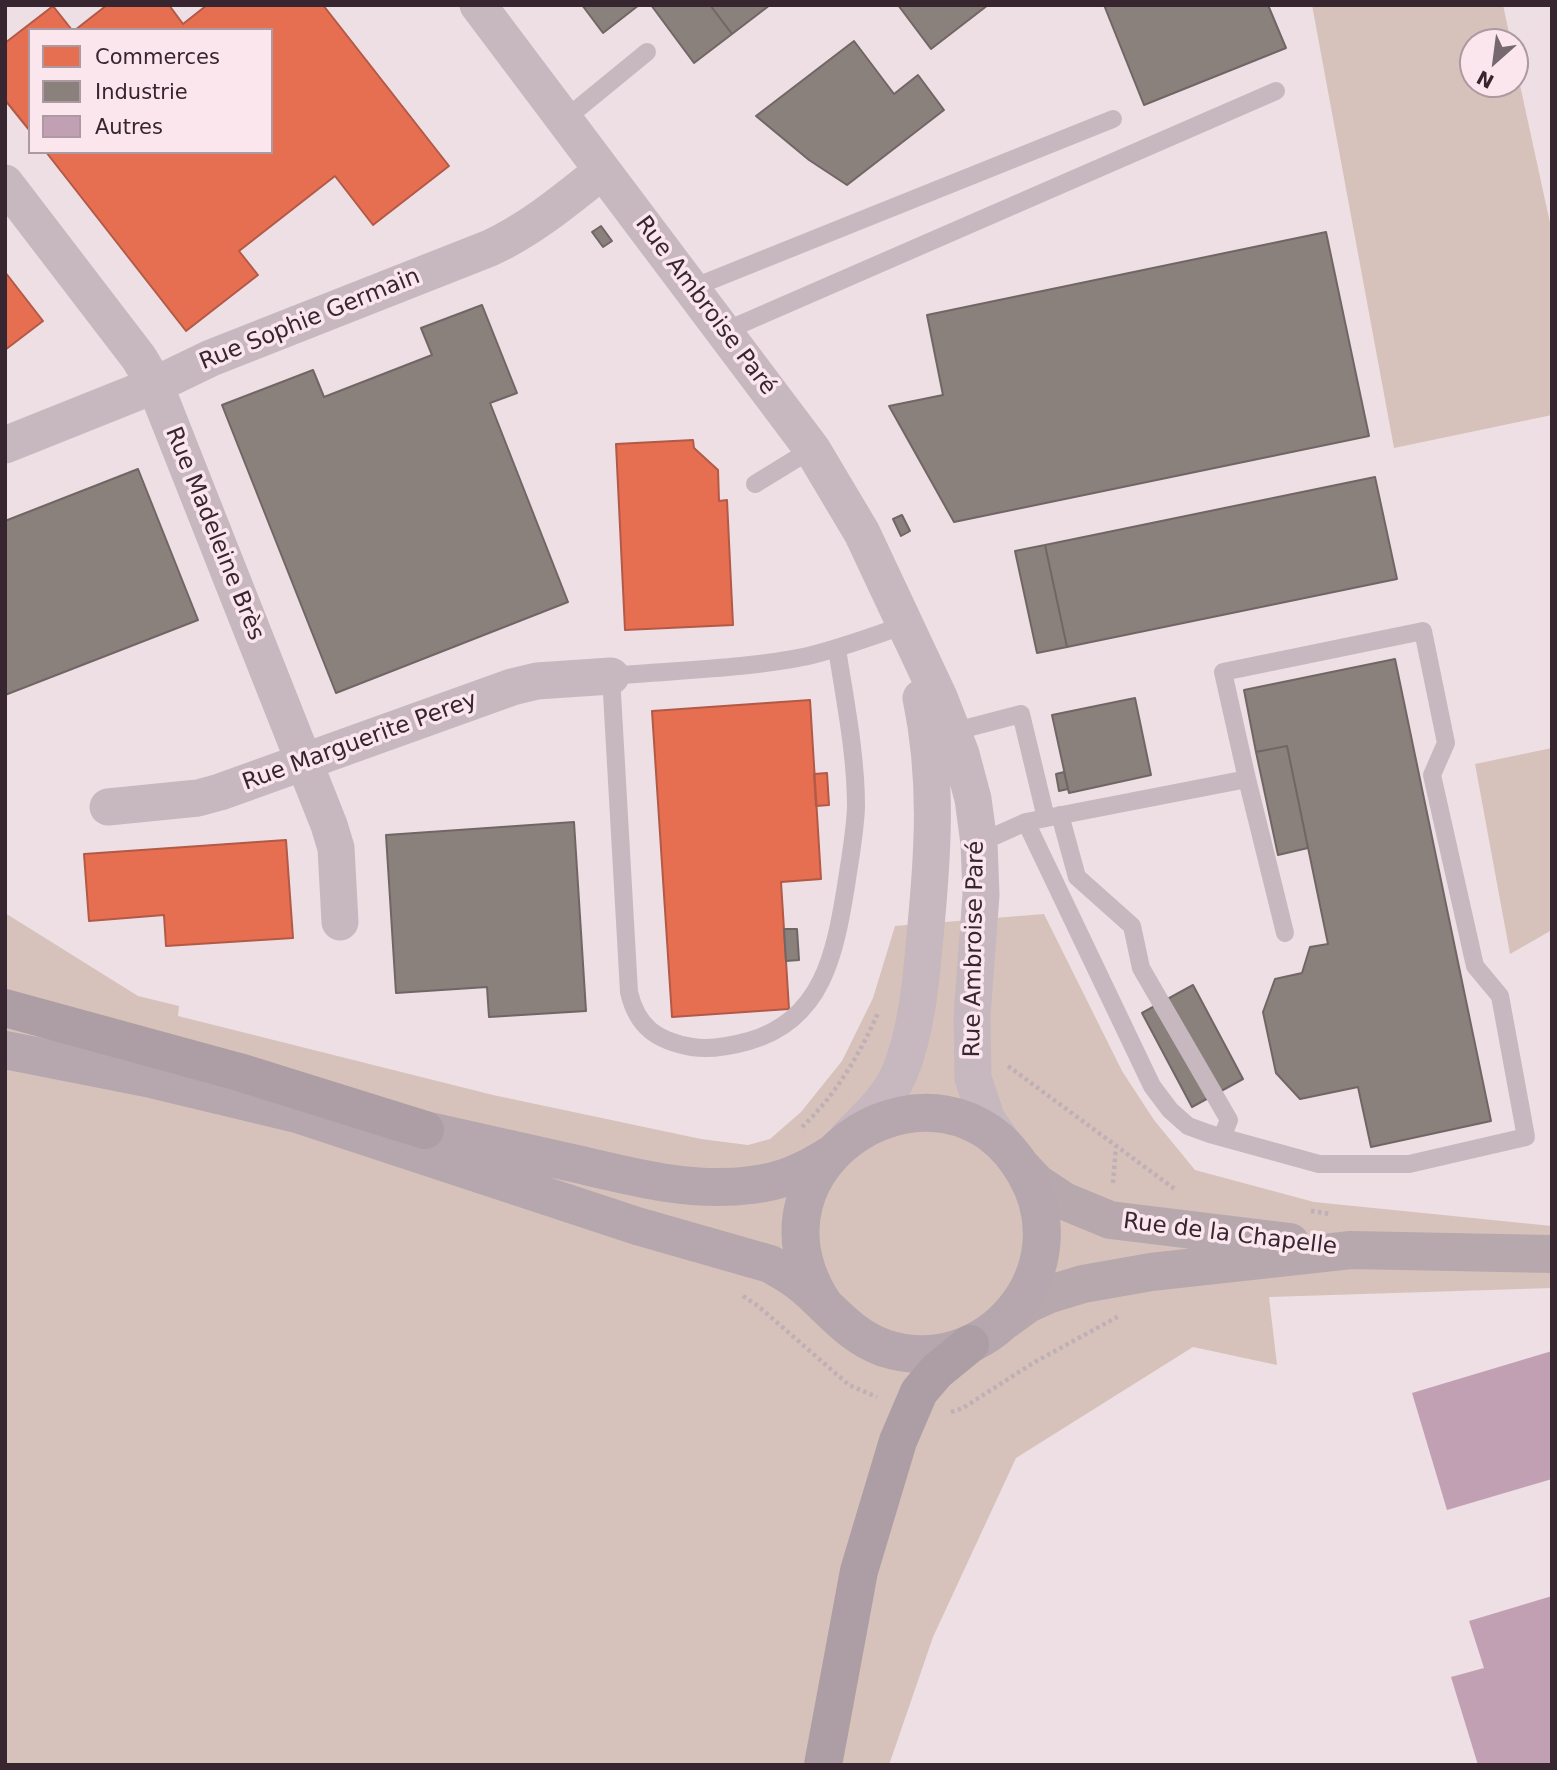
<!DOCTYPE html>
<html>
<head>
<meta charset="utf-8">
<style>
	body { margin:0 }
	#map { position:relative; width:1557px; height:1770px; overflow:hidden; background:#eddfe4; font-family:"DejaVu Sans",sans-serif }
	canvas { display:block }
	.frame { position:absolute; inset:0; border:7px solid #372630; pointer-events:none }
	.legend { position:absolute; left:28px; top:28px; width:245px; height:126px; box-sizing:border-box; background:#fbe6ed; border:2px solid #ad99a1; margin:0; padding:9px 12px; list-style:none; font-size:21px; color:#372630 }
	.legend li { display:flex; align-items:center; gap:14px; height:35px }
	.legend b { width:35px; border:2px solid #ad99a1 }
	.north { position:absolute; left:1459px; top:28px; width:70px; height:70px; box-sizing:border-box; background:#fbe6ed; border:2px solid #ad99a1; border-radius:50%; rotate:208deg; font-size:19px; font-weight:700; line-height:28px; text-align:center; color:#372630 }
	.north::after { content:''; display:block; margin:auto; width:24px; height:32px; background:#77676f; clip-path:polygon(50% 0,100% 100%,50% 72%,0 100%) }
</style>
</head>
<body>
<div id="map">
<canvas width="1557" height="1770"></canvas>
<div class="frame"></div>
<ul class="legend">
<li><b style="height:19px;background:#e76f51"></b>Commerces</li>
<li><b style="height:19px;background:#8a817c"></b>Industrie</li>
<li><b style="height:19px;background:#c2a0b4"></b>Autres</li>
</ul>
<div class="north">N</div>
</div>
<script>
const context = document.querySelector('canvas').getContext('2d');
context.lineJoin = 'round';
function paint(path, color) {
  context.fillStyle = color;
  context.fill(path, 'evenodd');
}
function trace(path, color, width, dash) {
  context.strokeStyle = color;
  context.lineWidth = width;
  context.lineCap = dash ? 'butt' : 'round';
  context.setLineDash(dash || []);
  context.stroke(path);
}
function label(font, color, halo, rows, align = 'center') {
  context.font = font + ' "DejaVu Sans",sans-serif';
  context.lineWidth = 7;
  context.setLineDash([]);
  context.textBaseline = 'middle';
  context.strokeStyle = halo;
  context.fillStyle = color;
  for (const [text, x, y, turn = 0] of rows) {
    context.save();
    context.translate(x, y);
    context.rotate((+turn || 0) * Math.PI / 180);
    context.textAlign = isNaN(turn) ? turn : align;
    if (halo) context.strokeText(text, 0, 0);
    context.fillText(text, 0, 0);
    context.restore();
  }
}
const green = new Path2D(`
	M1312,5h191l8,37h-38v42h42v-22l37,170v183l-158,33z
	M1552,748v182l-42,24 -35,-190z
	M5,913l133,83 41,10 -1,10 315,79 208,44 47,6 22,-6 31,-27 41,-51 31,-63 22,-72 149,-12 78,157 32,49 41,50 119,32 238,24v62l-283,9 8,68 -84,-18 -177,111 -83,179 -44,128h-884z`);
const shops = new Path2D(`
	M107,5h62l14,19 24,-19h116l126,161 -76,59 -38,-49 -96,75 19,24 -72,56 -140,-179h225v-122h-196z
	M53,6l19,24h-42v101l-25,-31v-57z
	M5,272l38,49 -38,29z
	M693,440l1,8 24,22 1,31 8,-1 6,125 -108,5 -9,-186z
	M810,700l11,179 -40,3 8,127 -117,8 -20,-306z
	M827,773l2,32 -13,1 -2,-32z
	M286,840l7,98 -127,8 -2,-31 -75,6 -5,-67z`);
const industry = new Path2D(`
	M582,5h57l-36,28z
	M651,5h59l22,29 -38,29z
	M710,5h60l-38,29z
	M898,5h90l-57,44z
	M1104,5h164l18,43 -142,57z
	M854,41l40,53 24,-19 26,35 -97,75 -38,-25 -53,-44z
	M601,226l11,15 -9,6 -11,-15z
	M1326,232l43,204 -415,86 -65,-116 54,-11 -16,-80z
	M482,305l35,88 -27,10 78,199 -232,91 -114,-288 91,-35 11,27 108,-42 -11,-27z
	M138,469l60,151 -193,75v-174z
	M1375,477l22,102 -330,68 -22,-102z
	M902,515l8,16 -9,5 -8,-17z
	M1045,545l22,102 -30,6 -22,-102z
	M1395,659l96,462 -120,26 -13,-60 -58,12 -24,-26 -13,-61 12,-33 27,-6 8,-26 18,-3 -41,-198 -31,6 -12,-62z
	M1135,698l16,77 -82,18 -17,-78z
	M1287,746l21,102 -30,7 -22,-103z
	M1064,772l4,17 -9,2 -3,-17z
	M574,822l12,189 -97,6 -2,-30 -91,6 -10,-158z
	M784,929h13l2,31 -13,1z
	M1193,985l50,94 -51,28 -50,-94z`);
const building = new Path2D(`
	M1552,1351v128l-105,31 -35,-117z
	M1552,1596v169h-74l-27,-88 33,-9 -15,-47z`);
const path = new Path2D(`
	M1008,1066l168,124
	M802,1127c33,-31 58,-73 76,-114
	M1113,1183l3,-37
	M1311,1211l19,3
	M743,1296l15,10 91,79 28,12
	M951,1412l12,-4 70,-45 86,-47`);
const lane = new Path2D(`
	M564,120l83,-68
	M692,288l421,-169
	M725,331l551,-240
	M755,484l57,-35
	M837,649c8,52 19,105 19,158 -1,26 -6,52 -10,79 -11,67 -23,134 -97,155 -18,5 -39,9 -57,6 -35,-6 -55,-20 -63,-55l-18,-316c63,-6 136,-7 197,-20 33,-8 65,-20 97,-31
	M952,732l69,-18 25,104
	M1247,779l38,154
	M1060,815l17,62 55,49 9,42 88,152 -7,17
	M979,843l47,-21 221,-43 -24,-107 200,-41 23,112 -14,32 43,191 25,30 26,141 -117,27h-90l-109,-30 -22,-8 -18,-16 -18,-24 -126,-264`);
const street = new Path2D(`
	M478,5l334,444 50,84 77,164 22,57 12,45 6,44 2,52 -9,121 1,62 14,42 22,31
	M5,183l134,175 16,27 174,440 7,23 4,74
	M5,445l150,-60 56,-27 279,-110c41,-19 77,-49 112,-77
	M108,807l90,-9 22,-6 292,-105 25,-6 74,-5
	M847,1138c20,-20 42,-40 53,-66 17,-43 21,-91 25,-136 8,-82 13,-157 -4,-238`);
const secondary = new Path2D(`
	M1021,1166l16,17 27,18 46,19 180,22
	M1006,1320l22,-16 22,-10 33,-10 68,-12 200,-22 201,4`);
const primary = new Path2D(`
	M5,1050l142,28 150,36 340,112 133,38c12,7 24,13 35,23 26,22 45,49 79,61 104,34 197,-79 141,-175 -80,-139 -297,-13 -200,133
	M393,1126l32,4c51,11 101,23 152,34 56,13 116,29 174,21 30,-3 54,-14 79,-30`);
const highway = new Path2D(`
	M5,1008l234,64 186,58
	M823,1765l36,-194 39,-130 21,-49 18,-21 33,-27`);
const streetNames = [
	["Rue Ambroise Paré",705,306,53],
	["Rue Sophie Germain",310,320,-22],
	["Rue Madeleine Brès",214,534,68],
	["Rue Marguerite Perey",360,742,-20],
	["Rue Ambroise Paré",975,949,-89],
	["Rue de la Chapelle",1230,1235,7]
];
paint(green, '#d6c2ba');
paint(shops, '#e76f51');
trace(shops, '#b25947', 2);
paint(industry, '#8a817c');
trace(industry, '#716665', 2);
paint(building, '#c2a0b4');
trace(path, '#bfb0b7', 4.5, [3.5, 3.5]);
trace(lane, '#c6b8be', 18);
trace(street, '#c6b8be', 37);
trace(secondary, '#b7a8ae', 38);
trace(primary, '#b5a7ad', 38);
trace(highway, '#ac9ea4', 38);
label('23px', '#372630', '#fbe6ed', streetNames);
</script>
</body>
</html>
